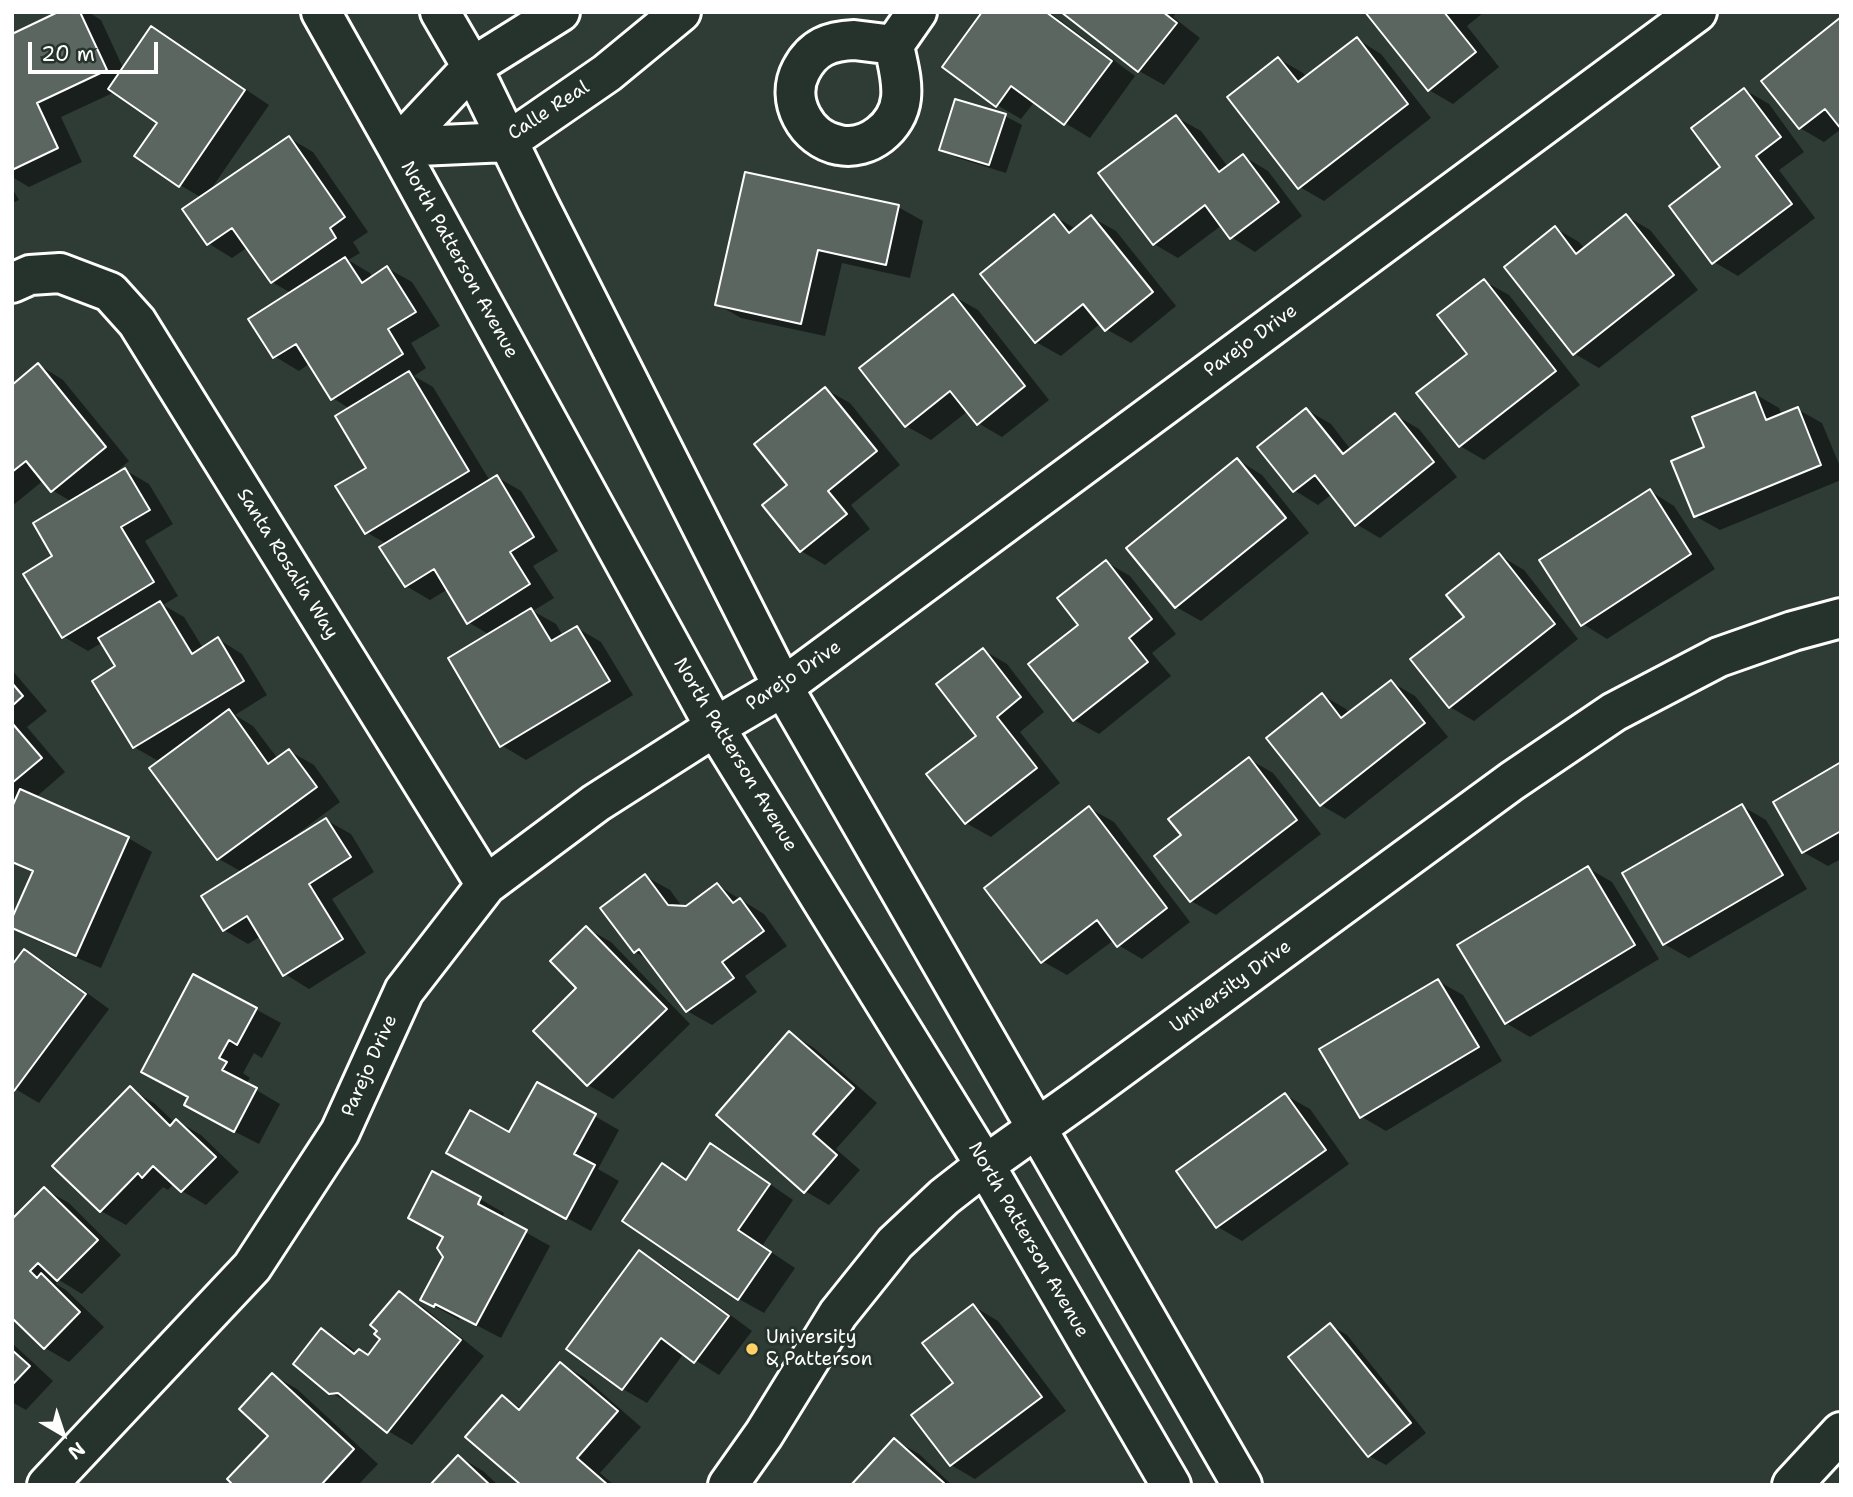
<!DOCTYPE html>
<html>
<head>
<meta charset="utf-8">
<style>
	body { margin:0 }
	#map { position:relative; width:1853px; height:1497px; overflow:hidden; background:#2f3b35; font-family:"Shantell Sans",sans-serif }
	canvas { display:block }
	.frame { position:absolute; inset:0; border:14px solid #fff; pointer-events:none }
	.north { position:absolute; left:28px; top:1399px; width:70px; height:70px; -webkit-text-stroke:5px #26332d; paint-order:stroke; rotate:141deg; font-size:19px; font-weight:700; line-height:28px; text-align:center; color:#fff }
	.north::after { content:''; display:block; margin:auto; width:24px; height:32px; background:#fff; clip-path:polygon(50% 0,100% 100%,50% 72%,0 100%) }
	.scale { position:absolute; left:28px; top:42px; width:130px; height:32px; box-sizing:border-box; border:4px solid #fff; border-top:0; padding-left:9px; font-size:21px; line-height:24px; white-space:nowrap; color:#fff; -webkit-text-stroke:5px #26332d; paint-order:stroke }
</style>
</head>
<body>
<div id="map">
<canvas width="1853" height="1497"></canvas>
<div class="frame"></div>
<div class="north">N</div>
<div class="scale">20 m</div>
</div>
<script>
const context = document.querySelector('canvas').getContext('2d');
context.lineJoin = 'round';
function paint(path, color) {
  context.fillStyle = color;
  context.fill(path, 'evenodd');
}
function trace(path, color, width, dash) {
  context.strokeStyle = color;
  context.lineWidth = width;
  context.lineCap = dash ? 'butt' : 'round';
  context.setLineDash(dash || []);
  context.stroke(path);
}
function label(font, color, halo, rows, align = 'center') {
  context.font = font + ' "Shantell Sans",sans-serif';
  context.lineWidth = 6;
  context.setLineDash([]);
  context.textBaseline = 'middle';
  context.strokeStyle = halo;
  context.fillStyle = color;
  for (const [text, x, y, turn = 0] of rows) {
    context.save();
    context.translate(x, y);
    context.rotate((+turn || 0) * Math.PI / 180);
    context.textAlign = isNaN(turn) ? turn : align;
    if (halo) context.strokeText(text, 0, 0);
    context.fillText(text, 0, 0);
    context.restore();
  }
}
const shadow = new Path2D(`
	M62,12h26l13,8 23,50 28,-41 24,14 93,62 -60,87 80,-54 24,14 55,80 -15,10 7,11 -12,7 22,13 3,5 14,-10 25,14 28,44 -29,17 15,25 -12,8 19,11 57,94 7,-4 24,14 37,60 -25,15 21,32 -21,13 23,13 7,12 14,-8 24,14 32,53 -107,65 -25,-15 -11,-110 -22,-13 -20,-33 -18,11 -24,-14 -19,-42 -21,-12 2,-64 -18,-59 -17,-11 -23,-35 -11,8 -25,-15 17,-63 -19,-11 -24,-35 -16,11 -24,-15 -6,-45 -22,-13 -20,-63 -45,-30 -54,25 21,45 -53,25 -17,-10v-141z
	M984,12h65l86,64 -45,62 -25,-15 -30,-22 -14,18 -24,-14z
	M1064,12h113l-4,5 27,21 -36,47 -25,-14z
	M1367,12h117l-17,14 32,41 -46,37 -24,-14z
	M1841,19v110l-17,13 -24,-14z
	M1357,39l24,15 50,64 -107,83 -24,-14 -21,-128 24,14 4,5z
	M1745,90l24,14 35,48 -25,18 36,48 -77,58 -24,-14 9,-95z
	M1005,116l17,9 -16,48 -48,-15 -17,-9z
	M1176,117l25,14 27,36 15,-11 25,15 34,45 -47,36 -24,-15 -9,-12 -44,33 -24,-14z
	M12,188l7,12 -7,3z
	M898,207l25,14 -13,57 -68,-15 -17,73 -84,-18 -24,-14z
	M1054,216l22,13 15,-12 25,14 60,75 -45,37 -25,-14 -5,-6 -40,33 -25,-14z
	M1626,216l24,14 48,60 -99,78 -24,-14 -20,-126 24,14 6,7z
	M1484,281l25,14 71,90 -96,75 -24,-14 9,-92z
	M953,296l25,14 71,90 -47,37 -24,-14 -10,-12 -37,29 -25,-14z
	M39,365l24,15 66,81 -13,11 1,2 8,-4 24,14 24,40 -28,17 33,55 -15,9 21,12 19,31 15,-9 24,15 25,41 -32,20 18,11 25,33 11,-8 25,14 26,37 -51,38 1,2 36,-22 25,14 23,38 -42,27 34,54 -57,36 -24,-15 -24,-38 -13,8 -24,-14 18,-58 -23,-13 -67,-91 8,-6 -26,-15 -17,-80 -14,-25 -15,9 -24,-14 -9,-81 17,-54 -20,-12 -8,-10 -32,26v-119z
	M825,389l25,14 50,62 -49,40 19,24 -45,36 -24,-14 -11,-66z
	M1755,394l24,14 3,7 15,-6 25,14 19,46v11l-121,50 -25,-14 12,-68z
	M1307,410l24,14 20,26 44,-35 24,14 38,48 -77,61 -24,-14 -24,-30 -14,11 -24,-15z
	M1238,460l24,15 47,58 -108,88 -25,-14z
	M1650,491l24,15 41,63 -108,70 -24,-15z
	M1499,555l25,15 54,69 -104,82 -24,-14 17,-90z
	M1106,562l24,14 46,58 -24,19 19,23 -72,58 -25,-14 6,-95z
	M983,650l24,14 37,48 -24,20 40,51 -69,54 -25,-14 -38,-49 50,-38z
	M12,670l35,41 -20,16 38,45 -30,26 93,40 24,14 -51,116 -66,-28 -23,-13 22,-54 -22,-10z
	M1391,682l24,14 33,41 -103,82 -24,-14 1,-110 24,14 3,5z
	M1249,759l24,14 48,61 -105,81 -25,-14 -8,-66z
	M1841,764v95l-13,7 -25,-14z
	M1742,806l24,14 41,69 -118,69 -25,-14z
	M1089,808l25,14 76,100 -48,37 -24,-14 -4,-5 -47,35 -25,-14z
	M1588,868l24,14 47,77 -129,78 -24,-14z
	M645,876l25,14 13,18h3l31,-23 47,29 23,32 -42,30 12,16 -45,33 -25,-14 -36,-50 -16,-9 -32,-44z
	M586,928l25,14 79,82 -77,75 -25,-14 -52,-54 43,-43z
	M25,951l24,14 60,44 -70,94 -27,-16z
	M194,976l87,47 -19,35 -8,-5 -11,20 7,5 -4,6 34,20 -21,40 -49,-25 -20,-22z
	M1438,981l25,14 39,66 -116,70 -24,-14z
	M790,1033l24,15 63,55 -41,46 24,21 -31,35 -24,-14z
	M538,1084l81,46 -21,39 21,12 -28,50 -118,-64 37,-33z
	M130,1089l24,14 21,20 2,-2 24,14 38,37 -33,33 -24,-14 -8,-8 -6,7 -5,-3 -37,38 -25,-14 -46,-45z
	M1285,1095l25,14 39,55 -107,77 -24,-14z
	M710,1146l25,14 58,40 -31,46 33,22 -31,45 -25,-14 -114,-79 37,-55 26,15z
	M44,1189l25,14 52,52 -39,39 -23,-14 -3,4 10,6 38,37 -35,35 -24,-14 -33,-41z
	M480,1199l24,14 -2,6 48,27 -49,92 -40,-21 -2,3 -37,-21z
	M639,1252l25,14 88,65 -33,44 -35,-22 -37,50 -24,-14 -55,-41z
	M399,1293l24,14 61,49 -72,89 -24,-14 -32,-24 -26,-15 -8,-62 24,14 11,9 12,4 14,-18z
	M973,1306l25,15 68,90 -91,68 -24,-14 4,-82z
	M1330,1325l17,10 79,98 -40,32 -17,-9z
	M12,1343l41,38 -27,29 -14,-8z
	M561,1364l24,14 56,49 -41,46 14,12h-91l-21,-88 20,12z
	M272,1375l25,14 81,75 -20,21h-122l34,-49z
	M894,1440l25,14 33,31h-98z
	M459,1457l24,14 15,14h-65z`);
const building = new Path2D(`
	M58,12h22l27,58 -70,33 21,45 -46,22v-136z
	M982,12h64l66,49 -48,64 -53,-39 -15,21 -54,-40z
	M1061,12h102l14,11 -39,49z
	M1365,12h79l32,40 -48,39z
	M1841,17v112l-16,-20 -26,20 -38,-48z
	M151,26l94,64 -66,97 -45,-31 23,-33 -49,-34z
	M1357,37l51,67 -110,85 -71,-92 51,-40 20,25z
	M1744,88l37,49 -25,19 36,48 -80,60 -43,-58 51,-39 -29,-39z
	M955,99l51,15 -17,51 -50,-15z
	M1176,115l43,57 24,-18 36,48 -49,37 -25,-34 -52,40 -55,-72z
	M289,136l56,81 -15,11 6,10 -65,45 -39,-55 -25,17 -25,-36z
	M745,172l154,33 -13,60 -68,-15 -17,74 -86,-19z
	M1054,214l15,19 22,-18 62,77 -48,39 -22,-27 -48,39 -55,-69z
	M1626,214l48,61 -101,80 -69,-88 51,-41 21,28z
	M345,257l17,26 25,-17 29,46 -28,17 15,25 -72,46 -35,-56 -23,14 -25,-39z
	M1484,279l72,92 -97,76 -43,-54 51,-39 -30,-39z
	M953,294l72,92 -48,39 -27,-34 -45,36 -46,-59z
	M38,363l68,84 -55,45 -25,-31 -14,11v-87z
	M409,371l60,100 -104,63 -30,-48 31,-18 -31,-52z
	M825,387l52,64 -49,40 19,23 -47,38 -38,-47 25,-20 -33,-41z
	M1755,392l11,28 32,-13 23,58 -127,52 -23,-56 33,-14 -12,-30z
	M1306,408l37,46 52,-41 39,49 -79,64 -40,-51 -22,17 -36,-45z
	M1237,458l49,60 -111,90 -49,-60z
	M125,468l25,42 -29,17 33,55 -92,56 -39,-64 29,-18 -19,-33z
	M497,475l37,62 -24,15 20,32 -63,40 -33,-55 -29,18 -26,-40z
	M1650,489l41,65 -110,72 -42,-66z
	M1499,553l56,71 -106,84 -39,-49 54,-42 -18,-22z
	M1106,560l46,59 -23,19 19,24 -75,59 -45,-57 50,-39 -21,-27z
	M160,601l32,53 26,-17 26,44 -111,67 -41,-67 23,-15 -17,-28z
	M531,608l20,33 26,-15 33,55 -110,66 -52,-89z
	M983,648l38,49 -24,20 40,51 -72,56 -39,-50 50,-38 -40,-52z
	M1391,680l34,43 -105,83 -54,-68 56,-45 19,25z
	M12,683l11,13 -11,10z
	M229,709l39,55 21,-15 28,38 -100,73 -68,-92z
	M12,723l30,35 -30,25z
	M1249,757l48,63 -107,82 -36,-46 27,-21 -13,-16z
	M1841,762v69l-39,22 -29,-51z
	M20,789l109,48 -53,119 -64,-28v-10l21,-47 -21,-9v-55z
	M1742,804l41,71 -120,70 -41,-72z
	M1089,806l78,102 -50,39 -20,-27 -56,43 -57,-75z
	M326,818l25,39 -42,27 34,55 -60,37 -36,-60 -24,15 -22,-35z
	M1588,866l47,79 -130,79 -48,-79z
	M645,874l23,31 18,1 31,-23 16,20 7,-5 24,33 -42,31 12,16 -48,34 -47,-63 -5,4 -34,-45z
	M586,926l81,83 -80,77 -54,-55 43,-43 -26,-27z
	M24,949l62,45 -72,97 -2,-1v-125z
	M193,974l64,34 -20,37 -8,-5 -10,18 8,4 -5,8 35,18 -23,44 -50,-27 4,-8 -47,-25z
	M1438,979l41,68 -119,71 -41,-69z
	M789,1031l65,57 -41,46 24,21 -33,38 -88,-78z
	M537,1082l59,32 -22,40 21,11 -29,54 -120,-66 24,-43 39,22z
	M130,1086l40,40 6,-7 40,38 -35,35 -28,-26 -11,12 -4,-5 -38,39 -48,-46z
	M1285,1093l41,57 -110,78 -40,-57z
	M710,1143l60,41 -32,46 33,22 -33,48 -116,-79 40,-58 24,17z
	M432,1171l49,26 -3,7 49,26 -51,95 -41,-21 -1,3 -14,-7 23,-43 -6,-9 6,-11 -35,-19z
	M44,1187l54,53 -41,41 -19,-18 -8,8 7,7 4,-5 39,39 -36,37 -32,-31v-99z
	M639,1250l90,66 -35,47 -33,-25 -39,52 -56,-41z
	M399,1291l62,49 -74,93 -49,-40 -9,1 -36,-30 28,-36 33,26 5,-5 9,6 12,-16 -6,-5 3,-3 -7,-6z
	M973,1304l69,93 -92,69 -39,-51 42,-32 -31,-40z
	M1330,1323l81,100 -43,34 -80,-100z
	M12,1350l18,16 -18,19z
	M560,1362l58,49 -41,47 31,27h-87l-56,-48 37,-42 17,15z
	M272,1373l82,76 -33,36h-88l-6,-6 41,-43 -29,-27z
	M894,1438l50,45 -2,2h-91z
	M458,1455l32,30h-60z`);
const minor = new Path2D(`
	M854,40l40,5c3,17 9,35 7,53 -3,29 -33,53 -62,47 -33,-6 -54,-45 -38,-75 12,-23 29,-29 53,-30z
	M894,45l23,-33
	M12,283l18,-8 30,-2 50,19 27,30 349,563
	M47,1485l205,-218 88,-135 64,-141 82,-106 110,-82 119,-76 68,-40 914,-675
	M728,1485l36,-51 74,-120 57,-71 49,-46 41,-32 97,-69 430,-315 102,-69 105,-55 74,-26 48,-13
	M1792,1485l49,-53`);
const major = new Path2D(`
	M321,12l76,135 318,580 270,438 186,320
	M440,12l32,55 66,136 245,484 459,798
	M397,147l110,-5 100,-69 74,-61
	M397,147l75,-80 88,-55`);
const markers = [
	[752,1349,7,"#ffd166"]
];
const streetNames = [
	["Calle Real",549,111,-33],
	["North Patterson Avenue",459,260,61],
	["Parejo Drive",1251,341,-36],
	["Santa Rosalia Way",287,564,58],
	["Parejo Drive",794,676,-34],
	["North Patterson Avenue",735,755,59],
	["University Drive",1231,987,-36],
	["Parejo Drive",370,1066,-66],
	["North Patterson Avenue",1028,1240,60]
];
const poiNames = [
	["University",766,1338],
	["& Patterson",766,1360]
];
paint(shadow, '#0007');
paint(building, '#5b6661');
trace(building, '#fff', 2);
trace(minor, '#fff', 44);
trace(major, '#fff', 44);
trace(minor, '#26332d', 38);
trace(major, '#26332d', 38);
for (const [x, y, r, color] of markers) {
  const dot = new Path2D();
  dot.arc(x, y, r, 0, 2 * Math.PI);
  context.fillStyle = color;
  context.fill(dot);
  trace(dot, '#26332d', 2.5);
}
label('19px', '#fff', '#26332d', streetNames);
label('19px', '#fff', '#26332d', poiNames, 'left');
</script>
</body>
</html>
